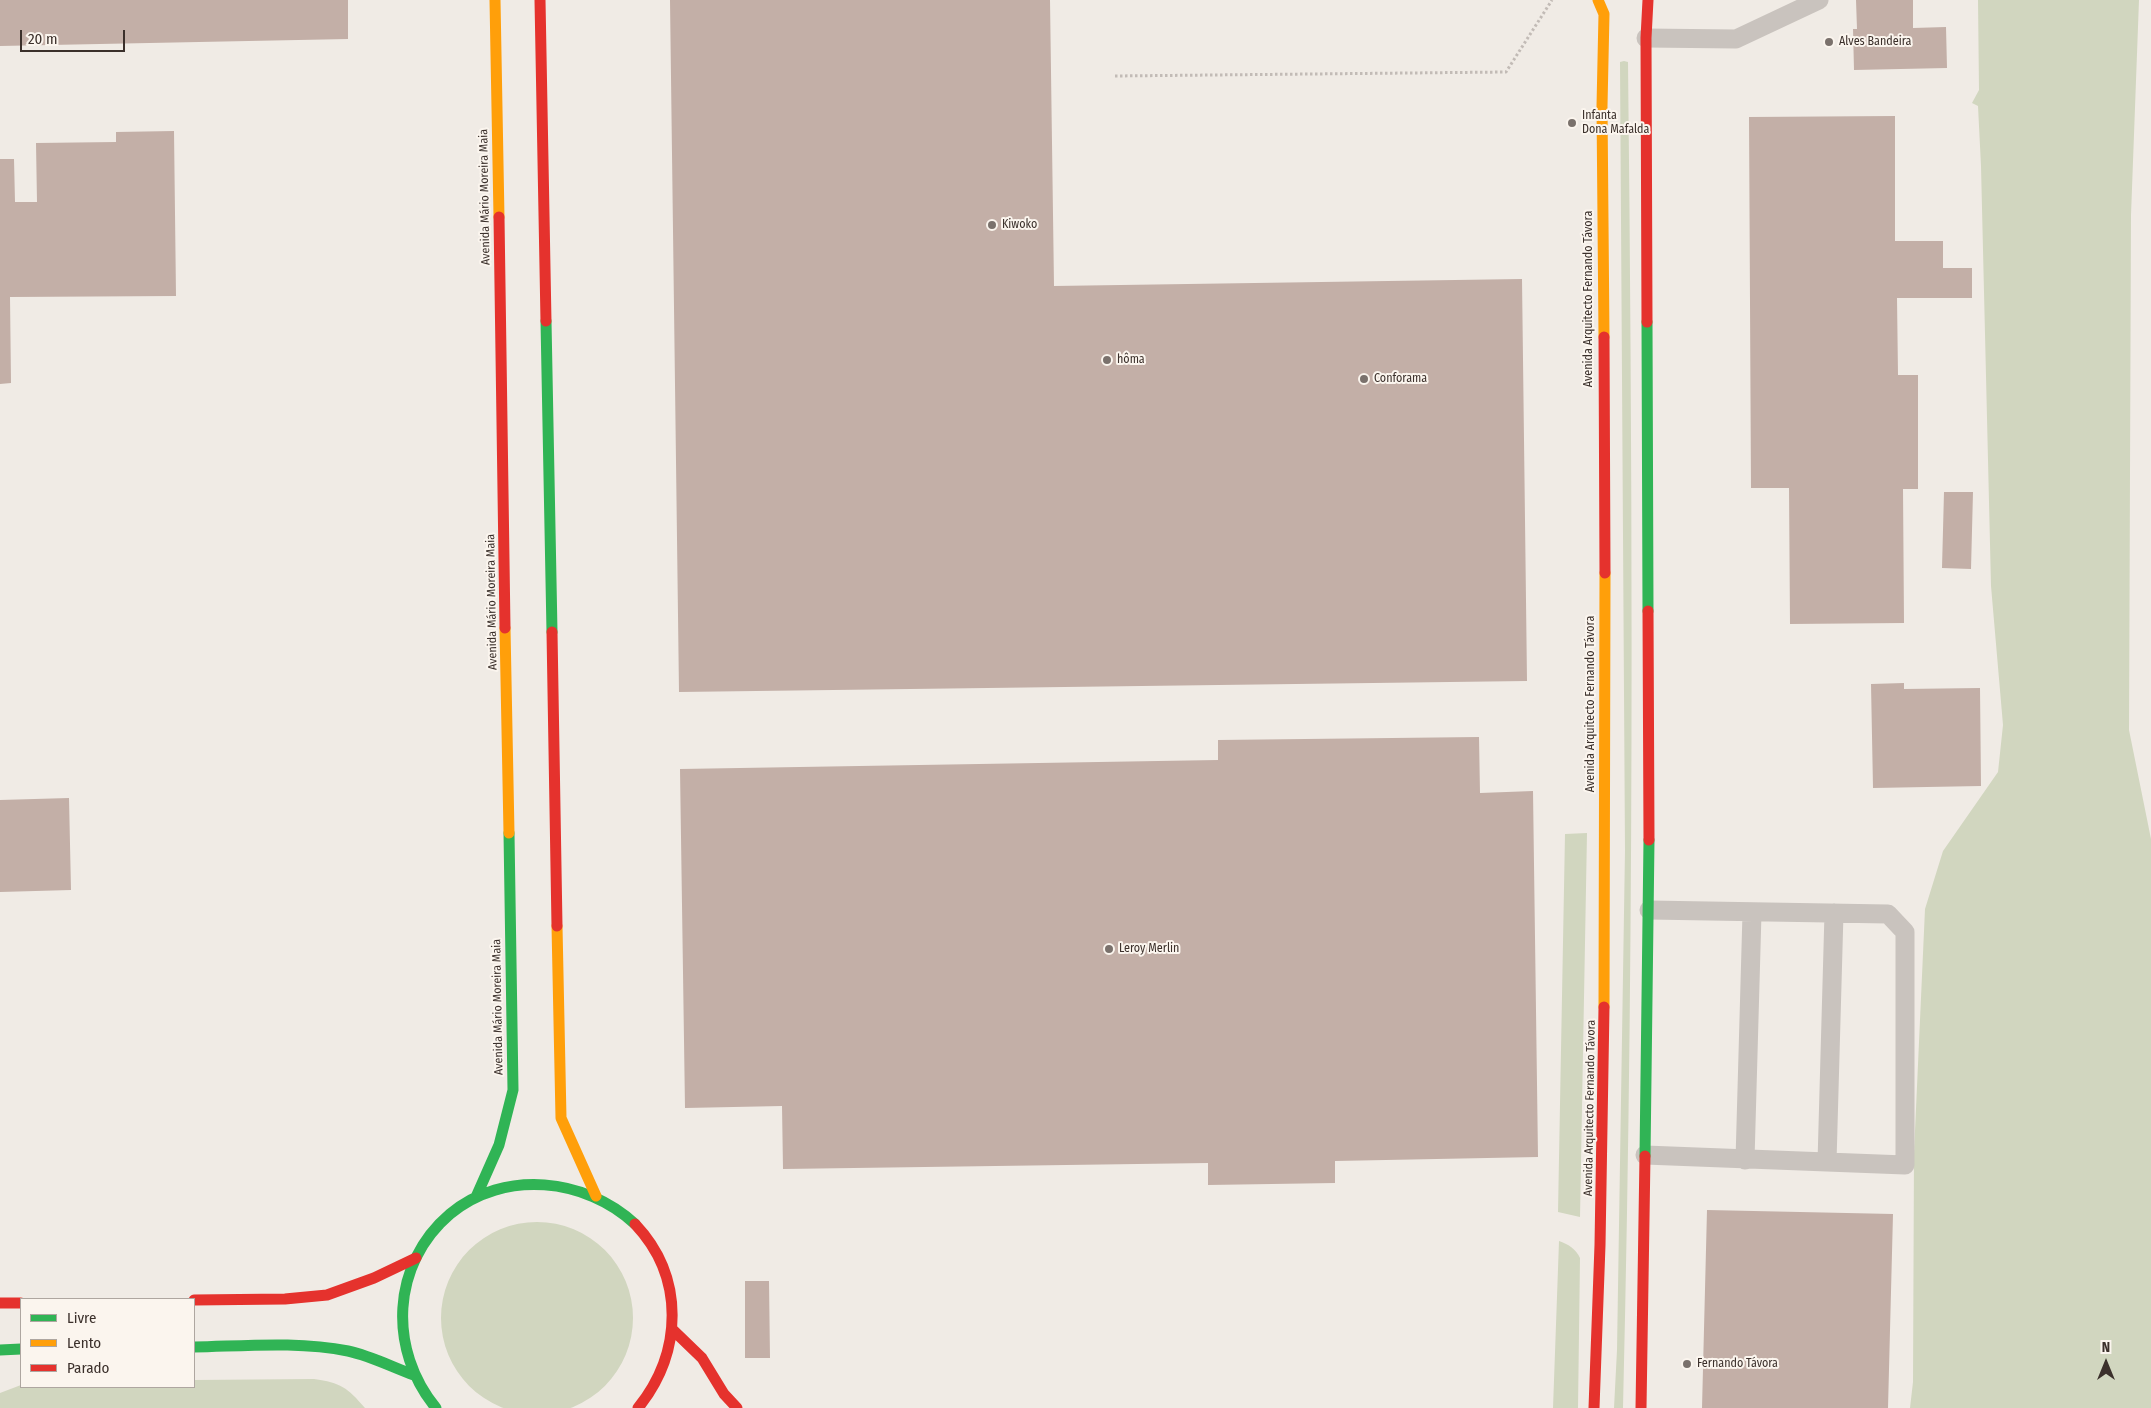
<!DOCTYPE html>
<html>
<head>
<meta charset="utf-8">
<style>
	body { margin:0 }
	#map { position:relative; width:2151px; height:1408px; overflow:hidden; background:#f0ebe5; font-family:"Fira Sans Condensed",sans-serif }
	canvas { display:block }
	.legend { position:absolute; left:20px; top:1298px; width:175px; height:90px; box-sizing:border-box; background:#fbf5ee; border:1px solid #aea6a0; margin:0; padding:6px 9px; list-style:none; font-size:15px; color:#3b302b }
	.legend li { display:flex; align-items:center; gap:10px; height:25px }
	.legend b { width:25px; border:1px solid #aea6a0 }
	.north { position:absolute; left:2081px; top:1338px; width:50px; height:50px; -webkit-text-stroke:4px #fbf5ee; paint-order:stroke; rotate:0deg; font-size:14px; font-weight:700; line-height:20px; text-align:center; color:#3b302b }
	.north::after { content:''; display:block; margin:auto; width:18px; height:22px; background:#3b302b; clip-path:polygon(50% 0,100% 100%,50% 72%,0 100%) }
	.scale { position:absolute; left:20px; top:30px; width:105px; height:22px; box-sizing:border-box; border:2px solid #3b302b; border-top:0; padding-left:6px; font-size:15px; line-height:18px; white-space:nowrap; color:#3b302b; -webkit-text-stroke:4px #fbf5ee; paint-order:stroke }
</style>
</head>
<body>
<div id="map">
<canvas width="2151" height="1408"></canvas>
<ul class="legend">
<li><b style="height:6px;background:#30b455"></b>Livre</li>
<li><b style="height:6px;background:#ff9f0a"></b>Lento</li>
<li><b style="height:6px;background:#e5322d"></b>Parado</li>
</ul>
<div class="north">N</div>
<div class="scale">20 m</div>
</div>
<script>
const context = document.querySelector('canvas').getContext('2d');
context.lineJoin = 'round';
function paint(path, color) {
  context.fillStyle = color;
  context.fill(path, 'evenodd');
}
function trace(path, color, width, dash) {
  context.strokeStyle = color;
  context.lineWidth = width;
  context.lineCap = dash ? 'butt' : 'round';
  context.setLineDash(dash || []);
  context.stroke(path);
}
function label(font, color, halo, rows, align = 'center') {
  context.font = font + ' "Fira Sans Condensed",sans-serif';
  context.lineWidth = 4;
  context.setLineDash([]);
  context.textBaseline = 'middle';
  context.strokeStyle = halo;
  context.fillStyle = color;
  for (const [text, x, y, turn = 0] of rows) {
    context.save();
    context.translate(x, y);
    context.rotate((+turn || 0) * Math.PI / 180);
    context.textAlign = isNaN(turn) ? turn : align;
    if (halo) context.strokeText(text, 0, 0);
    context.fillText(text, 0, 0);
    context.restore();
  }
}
const green = new Path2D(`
	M1978,0h161l-8,215 -2,515 22,109v569h-241l3,-26 1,-229 11,-244 18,-58 55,-79 5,-47 -12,-139 -10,-420 -3,-60 -6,-3 7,-13z
	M1624,61l4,1c5,449 6,897 -5,1346h-9l3,-58 8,-500 -5,-788z
	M1587,833l-7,384 -22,-5 7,-378z
	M441 1318a96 96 0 1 1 192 0a96 96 0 1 1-192 0Z
	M1559,1241c9,3 17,8 21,17l-2,150h-25z
	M314,1379c27,4 33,8 51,29h-365v-15l21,-8 173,2v-7z`);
const building = new Path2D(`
	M0,0h348v39l-348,7z
	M670,0h380l4,286 468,-7 5,402 -848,11z
	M1856,0h57v28l33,-1 1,41 -93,2 -1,-41h4z
	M1895,116v125h48v27h29v30h-75l1,77h20v114h-15l1,134 -114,1 -1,-136h-38l-2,-371z
	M174,131l2,165 -166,1 1,86 -11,1v-225h14l1,43h22l-1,-59 80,-1v-10z
	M1944,492h29l-2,77 -29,-1z
	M1904,683v6l76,-1 1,98 -108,2 -2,-104z
	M1479,737l1,56 53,-2 5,366 -203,4v22l-127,2v-22l-425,6 -1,-63 -97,2 -5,-339 538,-9v-20z
	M69,798l2,92 -71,2v-92z
	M1707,1210l186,4 -5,194h-186z
	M745,1281h24l1,77h-25z`);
const path = new Path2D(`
	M1115,76l391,-4 46,-72`);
const lane = new Path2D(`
	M1646,38l90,1 83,-39
	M1645,1155l260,10v-233l-17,-18 -239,-4
	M1745,1160l7,-247
	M1827,1162l7,-249`);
const fast = new Path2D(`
	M546,321l6,311
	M1647,322l1,289
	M1645,1156l4,-316
	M476,1197l23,-52 14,-55 -4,-257
	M194,1347c51,-1 104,-6 154,4 23,5 44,16 66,24
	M0,1350l21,-1
	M436,1408c-48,-58 -45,-144 14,-194 54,-45 136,-36 185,10`);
const slow = new Path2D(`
	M495,0l4,217
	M1598,0l6,14 -2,92 2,231
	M505,628l4,205
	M557,926l4,192 35,78
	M1604,1007l1,-434`);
const jam = new Path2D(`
	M540,0l6,321
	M499,217l6,411
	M1647,322l-1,-284 2,-38
	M1604,337l1,236
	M1648,611l1,229
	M552,632l5,294
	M635,1224c50,53 48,128 3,184
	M194,1300l91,-1 42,-4 47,-17 42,-20
	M0,1303h21
	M673,1330l29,28 22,36 13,14
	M1594,1408l6,-163 4,-238
	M1641,1408l4,-252`);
const markers = [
	[1829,42,5,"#7a716c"],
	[1572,123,5,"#7a716c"],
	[992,225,5,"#7a716c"],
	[1107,360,5,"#7a716c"],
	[1364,379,5,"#7a716c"],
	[1109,949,5,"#7a716c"],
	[1687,1364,5,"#7a716c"]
];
const poiNames = [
	["Alves Bandeira",1839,42],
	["Infanta",1582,116],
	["Dona Mafalda",1582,130],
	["Kiwoko",1002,225],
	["hôma",1117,360],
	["Conforama",1374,379],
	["Leroy Merlin",1119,949],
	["Fernando Távora",1697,1364]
];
const streetNames = [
	["Avenida Mário Moreira Maia",485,197,-91],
	["Avenida Arquitecto Fernando Távora",1589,299,-90],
	["Avenida Mário Moreira Maia",492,602,-91],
	["Avenida Arquitecto Fernando Távora",1591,704,-90],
	["Avenida Mário Moreira Maia",498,1007,-91],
	["Avenida Arquitecto Fernando Távora",1590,1108,-89]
];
paint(green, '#d1d6bf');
paint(building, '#c3afa7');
trace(path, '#c2bbb6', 3, [2.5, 2.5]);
trace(lane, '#c9c3be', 19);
trace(fast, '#30b455', 11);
trace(slow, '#ff9f0a', 11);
trace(jam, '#e5322d', 11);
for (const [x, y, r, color] of markers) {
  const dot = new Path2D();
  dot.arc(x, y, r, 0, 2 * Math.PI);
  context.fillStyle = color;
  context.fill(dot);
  trace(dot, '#fbf5ee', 2);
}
label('12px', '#3b302b', '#fbf5ee', poiNames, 'left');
label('12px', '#3b302b', '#fbf5ee', streetNames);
</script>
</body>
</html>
